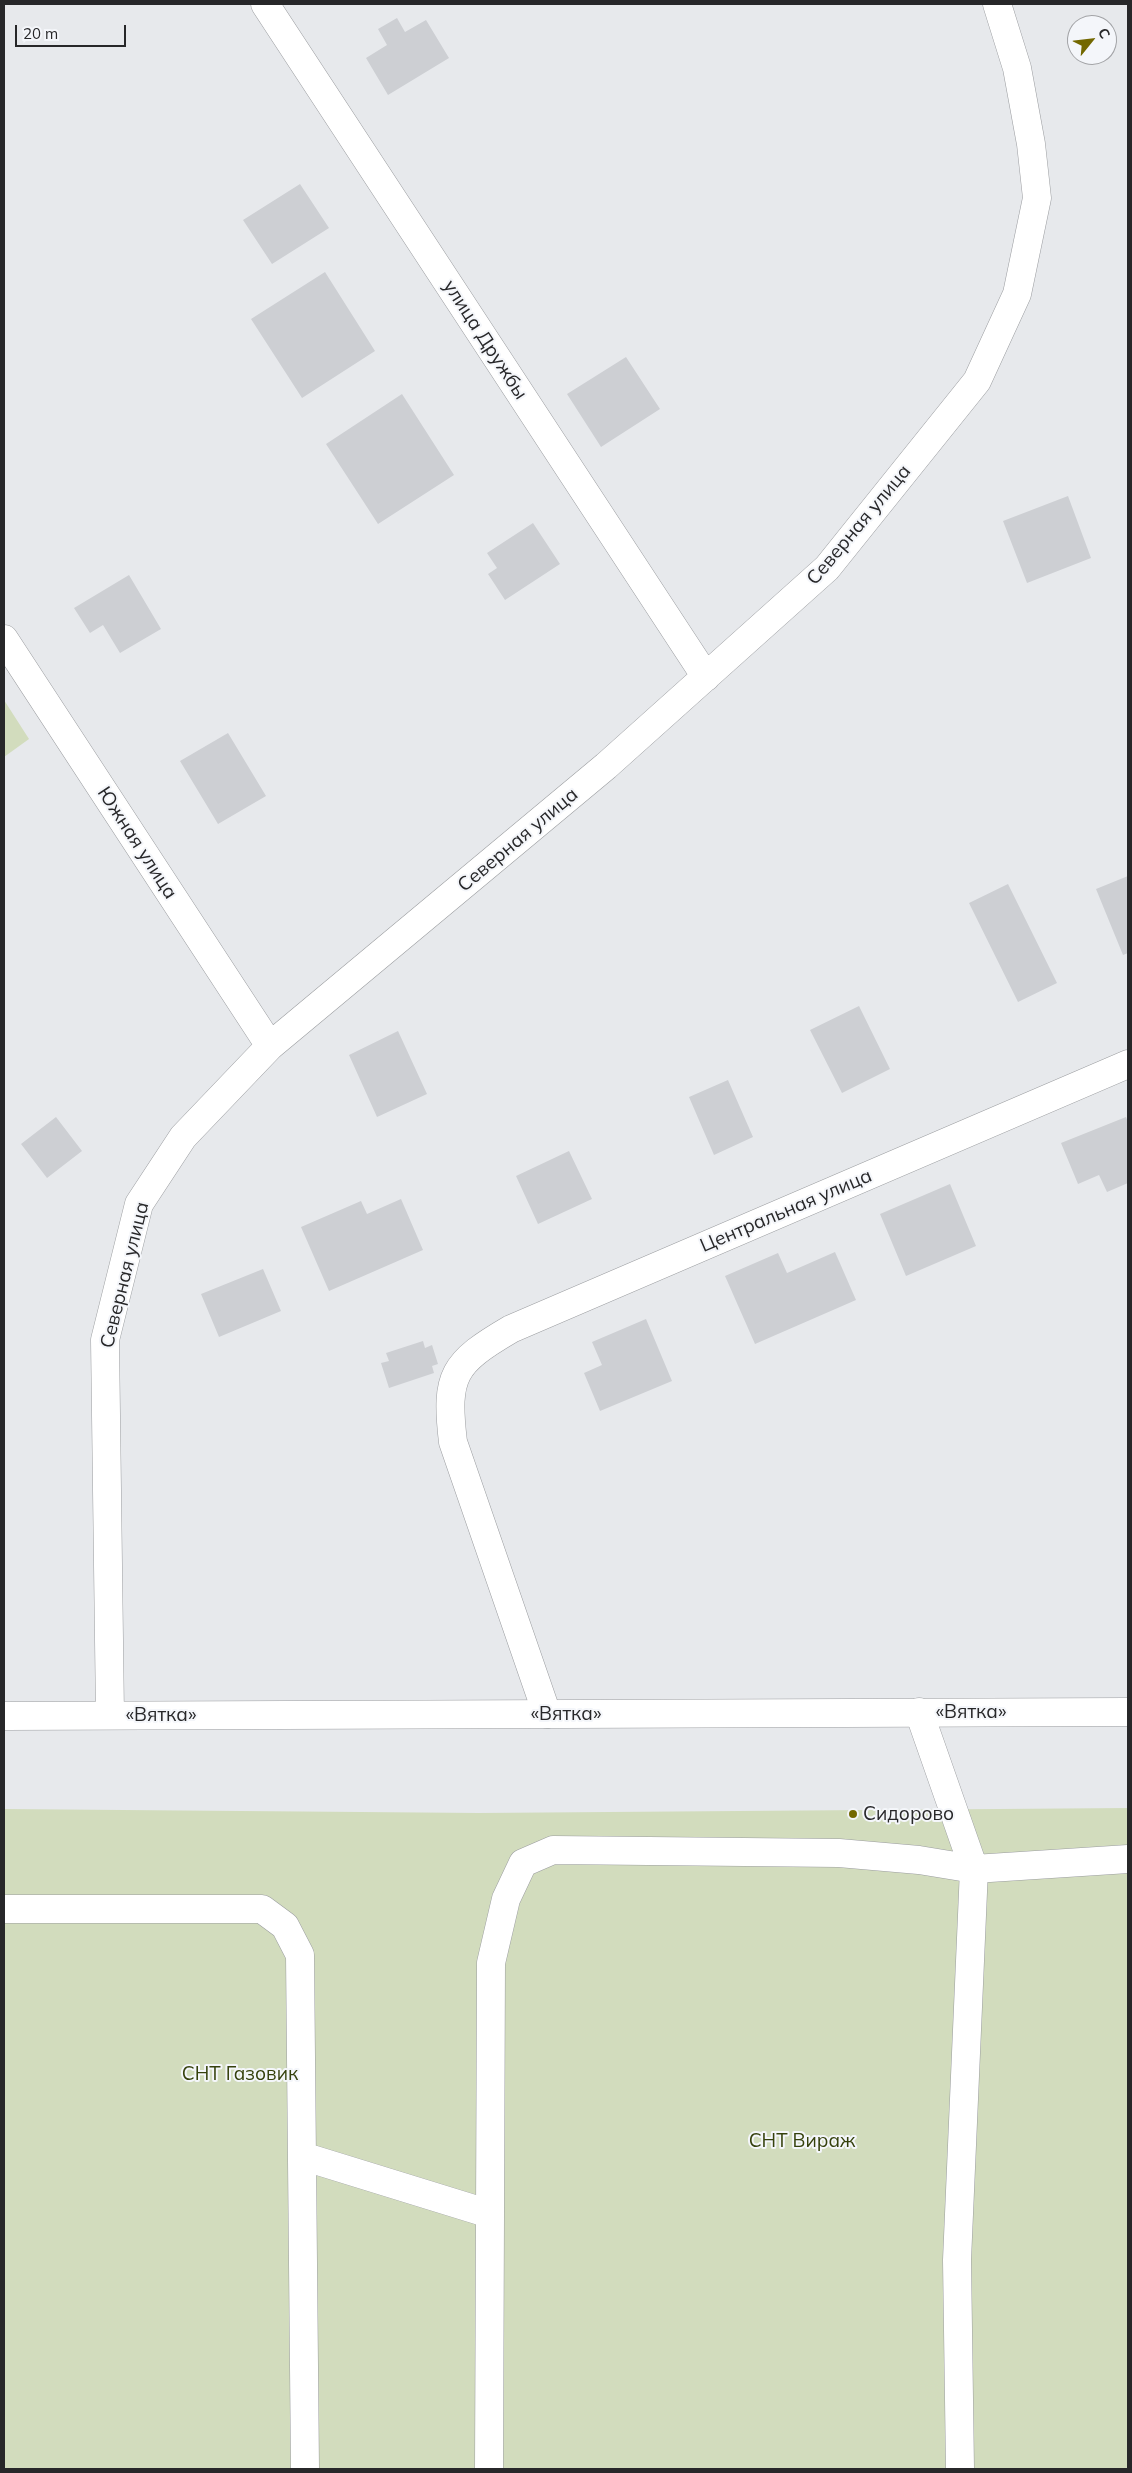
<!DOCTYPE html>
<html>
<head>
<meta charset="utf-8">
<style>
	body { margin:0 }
	#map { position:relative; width:1132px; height:2473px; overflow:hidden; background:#e7e9ec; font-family:Mulish,sans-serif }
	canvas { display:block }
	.frame { position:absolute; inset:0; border:5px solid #272729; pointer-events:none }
	.north { position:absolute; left:1067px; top:15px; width:50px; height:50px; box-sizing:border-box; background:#f4f6fa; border:1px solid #a2a3a6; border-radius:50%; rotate:61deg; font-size:14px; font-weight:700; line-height:20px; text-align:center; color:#272729 }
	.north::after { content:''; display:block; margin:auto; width:18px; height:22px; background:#736800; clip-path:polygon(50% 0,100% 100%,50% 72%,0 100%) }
	.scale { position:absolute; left:15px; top:25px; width:111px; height:22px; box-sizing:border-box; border:2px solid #272729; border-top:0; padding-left:6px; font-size:15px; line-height:18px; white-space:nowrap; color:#272729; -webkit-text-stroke:4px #f4f6fa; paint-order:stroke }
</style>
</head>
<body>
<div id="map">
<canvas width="1132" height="2473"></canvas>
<div class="frame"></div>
<div class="north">С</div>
<div class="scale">20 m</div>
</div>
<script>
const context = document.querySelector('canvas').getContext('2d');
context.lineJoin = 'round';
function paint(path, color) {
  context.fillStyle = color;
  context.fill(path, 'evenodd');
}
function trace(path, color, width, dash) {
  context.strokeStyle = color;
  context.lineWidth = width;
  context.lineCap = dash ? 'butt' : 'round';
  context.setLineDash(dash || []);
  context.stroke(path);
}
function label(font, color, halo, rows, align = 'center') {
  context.font = font + ' Mulish,sans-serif';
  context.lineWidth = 4;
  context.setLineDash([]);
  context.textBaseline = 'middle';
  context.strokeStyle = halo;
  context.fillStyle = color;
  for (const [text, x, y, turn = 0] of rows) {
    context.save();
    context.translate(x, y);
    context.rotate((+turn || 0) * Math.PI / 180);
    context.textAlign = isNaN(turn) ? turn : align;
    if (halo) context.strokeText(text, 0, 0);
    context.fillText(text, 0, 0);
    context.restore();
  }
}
const green = new Path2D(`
	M4,700l25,39 -25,18z
	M1128,1808v661h-1124v-660l475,4z`);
const building = new Path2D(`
	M397,18l8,14 21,-12 23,38 -61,37 -22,-37 21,-13 -9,-16z
	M300,184l29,44 -57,36 -29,-44z
	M325,272l50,79 -73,47 -51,-79z
	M626,357l34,52 -59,38 -34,-53z
	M402,394l52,81 -76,49 -52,-80z
	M1068,496l23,62 -64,25 -24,-62z
	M533,523l27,41 -55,36 -17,-26 9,-6 -10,-15z
	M129,575l32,54 -41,24 -17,-28 -13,8 -16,-25z
	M228,733l38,63 -48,28 -38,-63z
	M1128,876v77l-5,2 -27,-66z
	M1008,884l49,99 -39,19 -49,-99z
	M859,1006l31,63 -48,24 -32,-63z
	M398,1031l29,63 -50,23 -28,-62z
	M728,1080l25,57 -39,18 -25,-58z
	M56,1117l26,34 -35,27 -26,-34z
	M1126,1117l2,5v61l-21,9 -8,-17 -21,9 -17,-41z
	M569,1151l23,48 -54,25 -22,-48z
	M950,1184l26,62 -70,30 -26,-62z
	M401,1199l22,51 -94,41 -28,-64 60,-26 6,13z
	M835,1252l21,48 -101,44 -30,-68 53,-23 9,20z
	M263,1269l18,42 -62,26 -18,-43z
	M646,1319l26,62 -72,30 -16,-38 18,-8 -10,-23z
	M423,1341l2,7 7,-3 6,19 -6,2 2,7 -45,15 -8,-25 8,-2 -3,-8z`);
const minor = new Path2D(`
	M265,4l441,673
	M4,639l266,407
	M919,1712l55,157 -17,391 3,209
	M547,1714l-94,-272c-8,-67 0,-79 58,-113l617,-265
	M110,1715l-5,-375 34,-136 44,-67 87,-91 336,-280 221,-198 150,-187 40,-87 20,-96 -6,-54 -14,-76 -20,-64
	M4,1909h258l23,17 15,29 5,514
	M302,2156l188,58
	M489,2469l2,-506 15,-64 17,-36 30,-13 286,3 80,7 55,9 154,-10`);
const major = new Path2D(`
	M4,1716l1124,-4`);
const markers = [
	[853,1814,5,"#736800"]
];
const streetNames = [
	["улица Дружбы",485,340,57],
	["Северная улица",859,525,-50],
	["Северная улица",518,840,-40],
	["Южная улица",137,843,57],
	["Центральная улица",786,1211,-23],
	["Северная улица",125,1275,-76],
	["«Вятка»",971,1712],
	["«Вятка»",566,1714],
	["«Вятка»",161,1715]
];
const poiNames = [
	["Сидорово",863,1814]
];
const parkNames = [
	["СНТ Газовик",240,2074],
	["СНТ Вираж",802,2141]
];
paint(green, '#d2dcbd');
paint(building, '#cdcfd3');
trace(minor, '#9b9da0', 29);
trace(major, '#9b9da0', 29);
trace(minor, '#fff', 28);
trace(major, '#fff', 28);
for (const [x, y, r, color] of markers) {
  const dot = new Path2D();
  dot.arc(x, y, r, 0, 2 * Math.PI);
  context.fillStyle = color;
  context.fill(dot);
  trace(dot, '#f4f6fa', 2);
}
label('19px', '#272729', '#f4f6fa', streetNames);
label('19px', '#272729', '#f4f6fa', poiNames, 'left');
label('19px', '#35410c', '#f4f6fa', parkNames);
</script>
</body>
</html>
